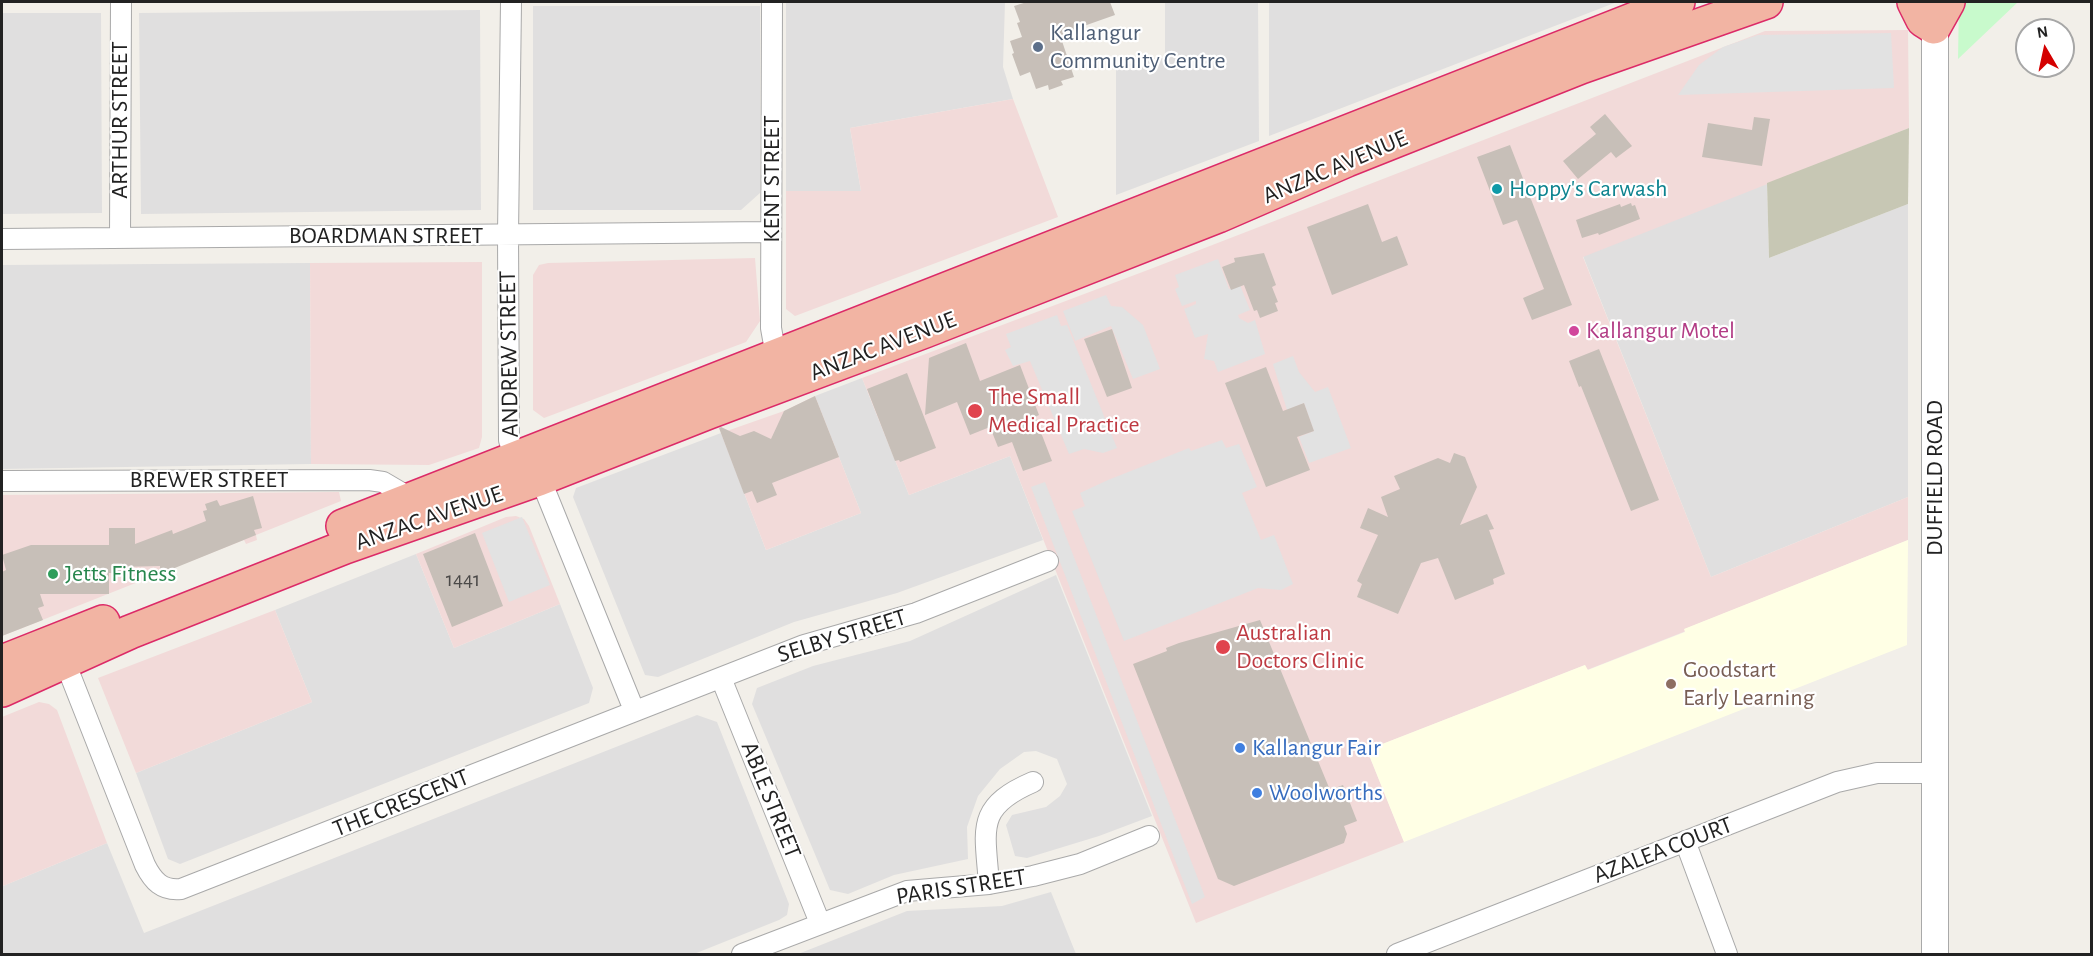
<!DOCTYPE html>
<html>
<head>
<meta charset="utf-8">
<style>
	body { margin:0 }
	#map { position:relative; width:2093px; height:956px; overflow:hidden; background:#f2efe9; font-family:"Alegreya Sans",sans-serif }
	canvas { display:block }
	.frame { position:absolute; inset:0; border:3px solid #222; pointer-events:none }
	.north { position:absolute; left:2015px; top:18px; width:60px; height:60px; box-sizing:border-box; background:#fff; border:2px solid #a7a7a7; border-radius:50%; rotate:351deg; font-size:16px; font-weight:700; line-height:24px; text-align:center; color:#222 }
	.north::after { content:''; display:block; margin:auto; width:21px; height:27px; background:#d40000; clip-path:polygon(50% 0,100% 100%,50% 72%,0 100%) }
</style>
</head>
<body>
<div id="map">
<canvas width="2093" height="956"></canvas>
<div class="frame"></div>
<div class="north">N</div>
</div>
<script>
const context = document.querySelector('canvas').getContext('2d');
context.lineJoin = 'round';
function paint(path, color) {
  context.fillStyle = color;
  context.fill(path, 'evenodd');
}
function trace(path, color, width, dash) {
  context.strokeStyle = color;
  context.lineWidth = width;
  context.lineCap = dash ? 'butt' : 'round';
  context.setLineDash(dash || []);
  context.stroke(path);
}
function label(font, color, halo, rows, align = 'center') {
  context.font = font + ' "Alegreya Sans",sans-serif';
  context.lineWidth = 4.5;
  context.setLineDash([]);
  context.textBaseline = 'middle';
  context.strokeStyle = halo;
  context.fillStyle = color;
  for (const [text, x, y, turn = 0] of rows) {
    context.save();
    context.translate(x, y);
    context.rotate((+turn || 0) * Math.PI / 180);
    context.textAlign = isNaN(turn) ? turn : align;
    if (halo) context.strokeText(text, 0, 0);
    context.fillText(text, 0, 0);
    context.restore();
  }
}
const residential = new Path2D(`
	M786,2h219l-2,65 10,32 -163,29 11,63h-75z
	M1165,2h93l1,139 -143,54v-129h8l20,-8h21z
	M1269,2h348l-348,134z
	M533,6h227v187l-19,17h-208z
	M480,10l1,200 -340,4 -2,-201z
	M2,13h99l1,200 -100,1z
	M1767,183l2,75 139,-54v293l-197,80 -128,-321z
	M310,263l1,201 -309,5v-204z
	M862,378l47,117 101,-39 33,84 -146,53 -103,29 -136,55 -13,-2 -72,-178 3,-9 145,-55 45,117 95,-37 -46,-117z
	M416,554l38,94 106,-44 33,84 -4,15 -409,161 -12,-5 -32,-86 176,-71 -37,-92z
	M1056,575l96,241 -53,20 -72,22 -12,-2 -9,-31 6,-10 34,-8 14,-11 7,-12 -10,-25 -21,-8 -12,1 -24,17 -22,27 -11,31 1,32 -74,16 -46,19 -18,-4 -78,-186 5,-16 56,-22 97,-25z
	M697,715l20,7 72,182 -2,11 -8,5 -85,34h-692v-69l1,1 104,-43 37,90z
	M1051,892l25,62h-278l109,-43 95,-5z`);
const commercial = new Path2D(`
	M1908,30l1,98 -326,129 128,320 197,-80v43l-223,89 1,2 -99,39 -2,-5 -218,85 37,92 -208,81 -186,-467 -101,39 -47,-117 291,-110 612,-237z
	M1013,99l45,118 -263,99 -9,-7v-118h75l-11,-63z
	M755,258l5,63 -14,21 -202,76 -11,-8v-135l6,-10 9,-2z
	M482,262v175l-3,11 -50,17 -118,-1 -1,-201z
	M815,396l46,117 -95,37 -45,-117 63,-22z
	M339,492l2,9 -85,34 1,5 -11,4 -2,-4 -242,96v-141z
	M516,516l8,3 5,7 31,78 -106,44 -38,-94 90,-37z
	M275,610l37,92 -176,71 -38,-95z
	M39,702l10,2 8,6 50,133 -104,43 -1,-169z`);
const education = new Path2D(`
	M1908,540l-1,105 -503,197 -37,-92 218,-85 3,5 97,-38 -1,-3z`);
const construction = new Path2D(`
	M1909,128l-1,76 -139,54 -2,-75z`);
const park = new Path2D(`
	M1959,2h59l-60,57z`);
const parking = new Path2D(`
	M1891,33l3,55 -216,7 21,-30 24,-18 35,-12z
	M1218,259l11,30 11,-4 10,25 -12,5 1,3 9,5 7,-3 10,34 -47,18 -4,-11 -10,-2 4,-25 -13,4 -11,-29 12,-5v-3l-14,5 -7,-17 4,-2 -4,-12z
	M1106,295l5,11 11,1 21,18 17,44 -27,10 -22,-53 -36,15 -12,-30z
	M1057,315l4,11 6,-1 50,123 -14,5 -19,-4 -15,5 -39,-93 -17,5 -8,-16 6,-3 -5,-13z
	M1293,356l6,16 16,20 13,-5 23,61 -42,15 -10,-26 15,-6 -10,-28 -17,7 -14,-46z
	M1222,440l4,8 13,-4 18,43 -15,6 19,47 13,-5 19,49 -12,6 -23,-2 -134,53 -52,-130 13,-5 -5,-13 28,-13 81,-32 2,3z
	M1045,482l160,415 -13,7 -161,-417z
	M522,517l28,68 -41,17 -27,-69z`);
const building = new Path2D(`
	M1027,2h83l5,13 -34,12 2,4 -22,7 13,39 -13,4 2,4 -14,5 -1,-5 -12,4 -6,-17 -10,4 -8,-22 2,-1 -4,-12 12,-4 -5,-14 3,-1 -6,-16z
	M1605,114l27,32 -16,12 -5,-6 -33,27 -15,-18 33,-27 -6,-7z
	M1754,117l16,2 -8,47 -60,-9 6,-34 44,7z
	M1510,145l62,160 -40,15 -9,-22 21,-9 -27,-69 -14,5 -26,-68z
	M1631,203l1,3 3,-1 5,14 -41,16 -1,-2 -16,5 -6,-18 44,-16 1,3z
	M1368,204l14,38 15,-6 11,29 -76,30 -25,-68z
	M1264,253l12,32 -4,2 6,15 -3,1 3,8 -18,7 -3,-8 -3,1 -10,-26 -13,5 -9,-23 13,-5 -1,-4z
	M1112,329l20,59 -25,9 -23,-58z
	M966,343l14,38 40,-16 19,50 -4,2 17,44 -29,10 -11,-29 -14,5 -8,-20 -20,8 -13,-33 -32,13 4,-57z
	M1599,349l60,151 -28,11 -50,-125 -2,1 -10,-26z
	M1266,367l17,44 21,-8 10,28 -17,6 13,33 -44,17 -41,-104z
	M907,373l29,75 -36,14 -1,-2 -4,1 -28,-72z
	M815,396l24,61 -67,26 5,12 -20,8 -5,-12 -8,3 -25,-66 2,-1 19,9 14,-5 17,8 13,-28z
	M1454,453l11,4 12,30 -17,38 27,-11 7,15 -5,1 16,44 -12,5 1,5 -39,16 -17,-42 -17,5 -23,51 -41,-17 5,-13 -5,-3 21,-46 -18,-7 8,-20 20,9 -7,-20 19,-8 -6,-13 44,-18 12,5z
	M253,496l9,32 -8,2 2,5 -96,39v-8l-39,1v6h-12v21h-69l4,12 -6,2 5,12 -41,16v-64l4,-2 -4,-15 29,-10h78v-17h26v16l37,-14 1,4 33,-13 -3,-10 4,-1 -2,-6 12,-4 3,6z
	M475,533l28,73 -51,21 -29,-73z
	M1260,620l70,170 13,-5 14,36 -13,5 3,8 -3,9 -110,43 -16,-7 -85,-215 34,-13 -1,-3 13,-5z`);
const minor = new Path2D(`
	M511,2l-3,232 1,206c7,28 25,27 35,48l90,222
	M772,2l-1,326 5,28
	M120,238l1,-236
	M2,239l769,-7
	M2,481l367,-1 14,2 29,17
	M65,662l80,203c8,16 17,26 36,24l623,-244 112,-32 132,-52
	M721,678l99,245
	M1685,841l42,113
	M989,884c-4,-55 -14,-77 44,-102
	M742,954l165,-63 82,-7 44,-8 47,-12 69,-28
	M1397,954l440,-172 40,-9h58`);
const tertiary = new Path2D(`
	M1935,10v944`);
const trunk = new Path2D(`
	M1914,2l9,18 11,7 14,-25
	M343,526l1335,-524
	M2,662l101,-40
	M2,690l128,-58 215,-85 194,-68 170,-67 216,-81 293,-115 129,-56 234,-93 185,-65`);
const markers = [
	[1038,47,6,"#5c6f8a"],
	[1497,189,6,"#0f9aa8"],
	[1574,331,6,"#d1479c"],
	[975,411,8,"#e0444e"],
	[53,574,6,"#2e9e5b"],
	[1223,647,8,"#e0444e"],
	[1671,684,6,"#8d6e63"],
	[1240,748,6,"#3f7fe0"],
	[1257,793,6,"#3f7fe0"]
];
const numberNames = [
	["1441",463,580]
];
const serviceNames = [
	["Kallangur",1050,33],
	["Community Centre",1050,61]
];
const streetNames = [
	["ARTHUR STREET",120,120,-90],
	["ANZAC AVENUE",1335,167,-23],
	["KENT STREET",772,179,-90],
	["BOARDMAN STREET",386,236],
	["ANZAC AVENUE",883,346,-21],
	["ANDREW STREET",509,354,-91],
	["DUFFIELD ROAD",1935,478,-90],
	["BREWER STREET",209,480],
	["ANZAC AVENUE",429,518,-19],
	["SELBY STREET",842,636,-17],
	["ABLE STREET",771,800,68],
	["THE CRESCENT",401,803,-22],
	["AZALEA COURT",1663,850,-21],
	["PARIS STREET",961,887,-9]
];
const cultureNames = [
	["Hoppy's Carwash",1509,189]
];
const hotelNames = [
	["Kallangur Motel",1586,331]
];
const healthNames = [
	["The Small",988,397],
	["Medical Practice",988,425],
	["Australian",1236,633],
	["Doctors Clinic",1236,661]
];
const leisureNames = [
	["Jetts Fitness",65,574]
];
const educationNames = [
	["Goodstart",1683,670],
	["Early Learning",1683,698]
];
const shopNames = [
	["Kallangur Fair",1252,748],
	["Woolworths",1269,793]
];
paint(residential, '#e0dfdf');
paint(commercial, '#f2dad9');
paint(education, '#ffffe5');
paint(construction, '#c7c7b4');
paint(park, '#c8facc');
paint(parking, '#e2e2e2');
paint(building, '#c7bfb8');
trace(minor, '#a9a9a9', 22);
trace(tertiary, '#a9a9a9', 28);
trace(trunk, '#dc2a67', 36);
trace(minor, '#fff', 20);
trace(tertiary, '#fff', 26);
trace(trunk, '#f2b4a3', 33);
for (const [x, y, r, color] of markers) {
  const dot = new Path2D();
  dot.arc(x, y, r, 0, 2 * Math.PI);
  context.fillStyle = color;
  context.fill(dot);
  trace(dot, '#fff', 2);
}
label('21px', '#4b4948', null, numberNames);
label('24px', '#4e5e75', '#fff', serviceNames, 'left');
label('24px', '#222', '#fff', streetNames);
label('24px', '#0d838f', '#fff', cultureNames, 'left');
label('24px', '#b23c85', '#fff', hotelNames, 'left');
label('24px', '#be3a42', '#fff', healthNames, 'left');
label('24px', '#27864d', '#fff', leisureNames, 'left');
label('24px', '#785e54', '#fff', educationNames, 'left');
label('24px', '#366cbe', '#fff', shopNames, 'left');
</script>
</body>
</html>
